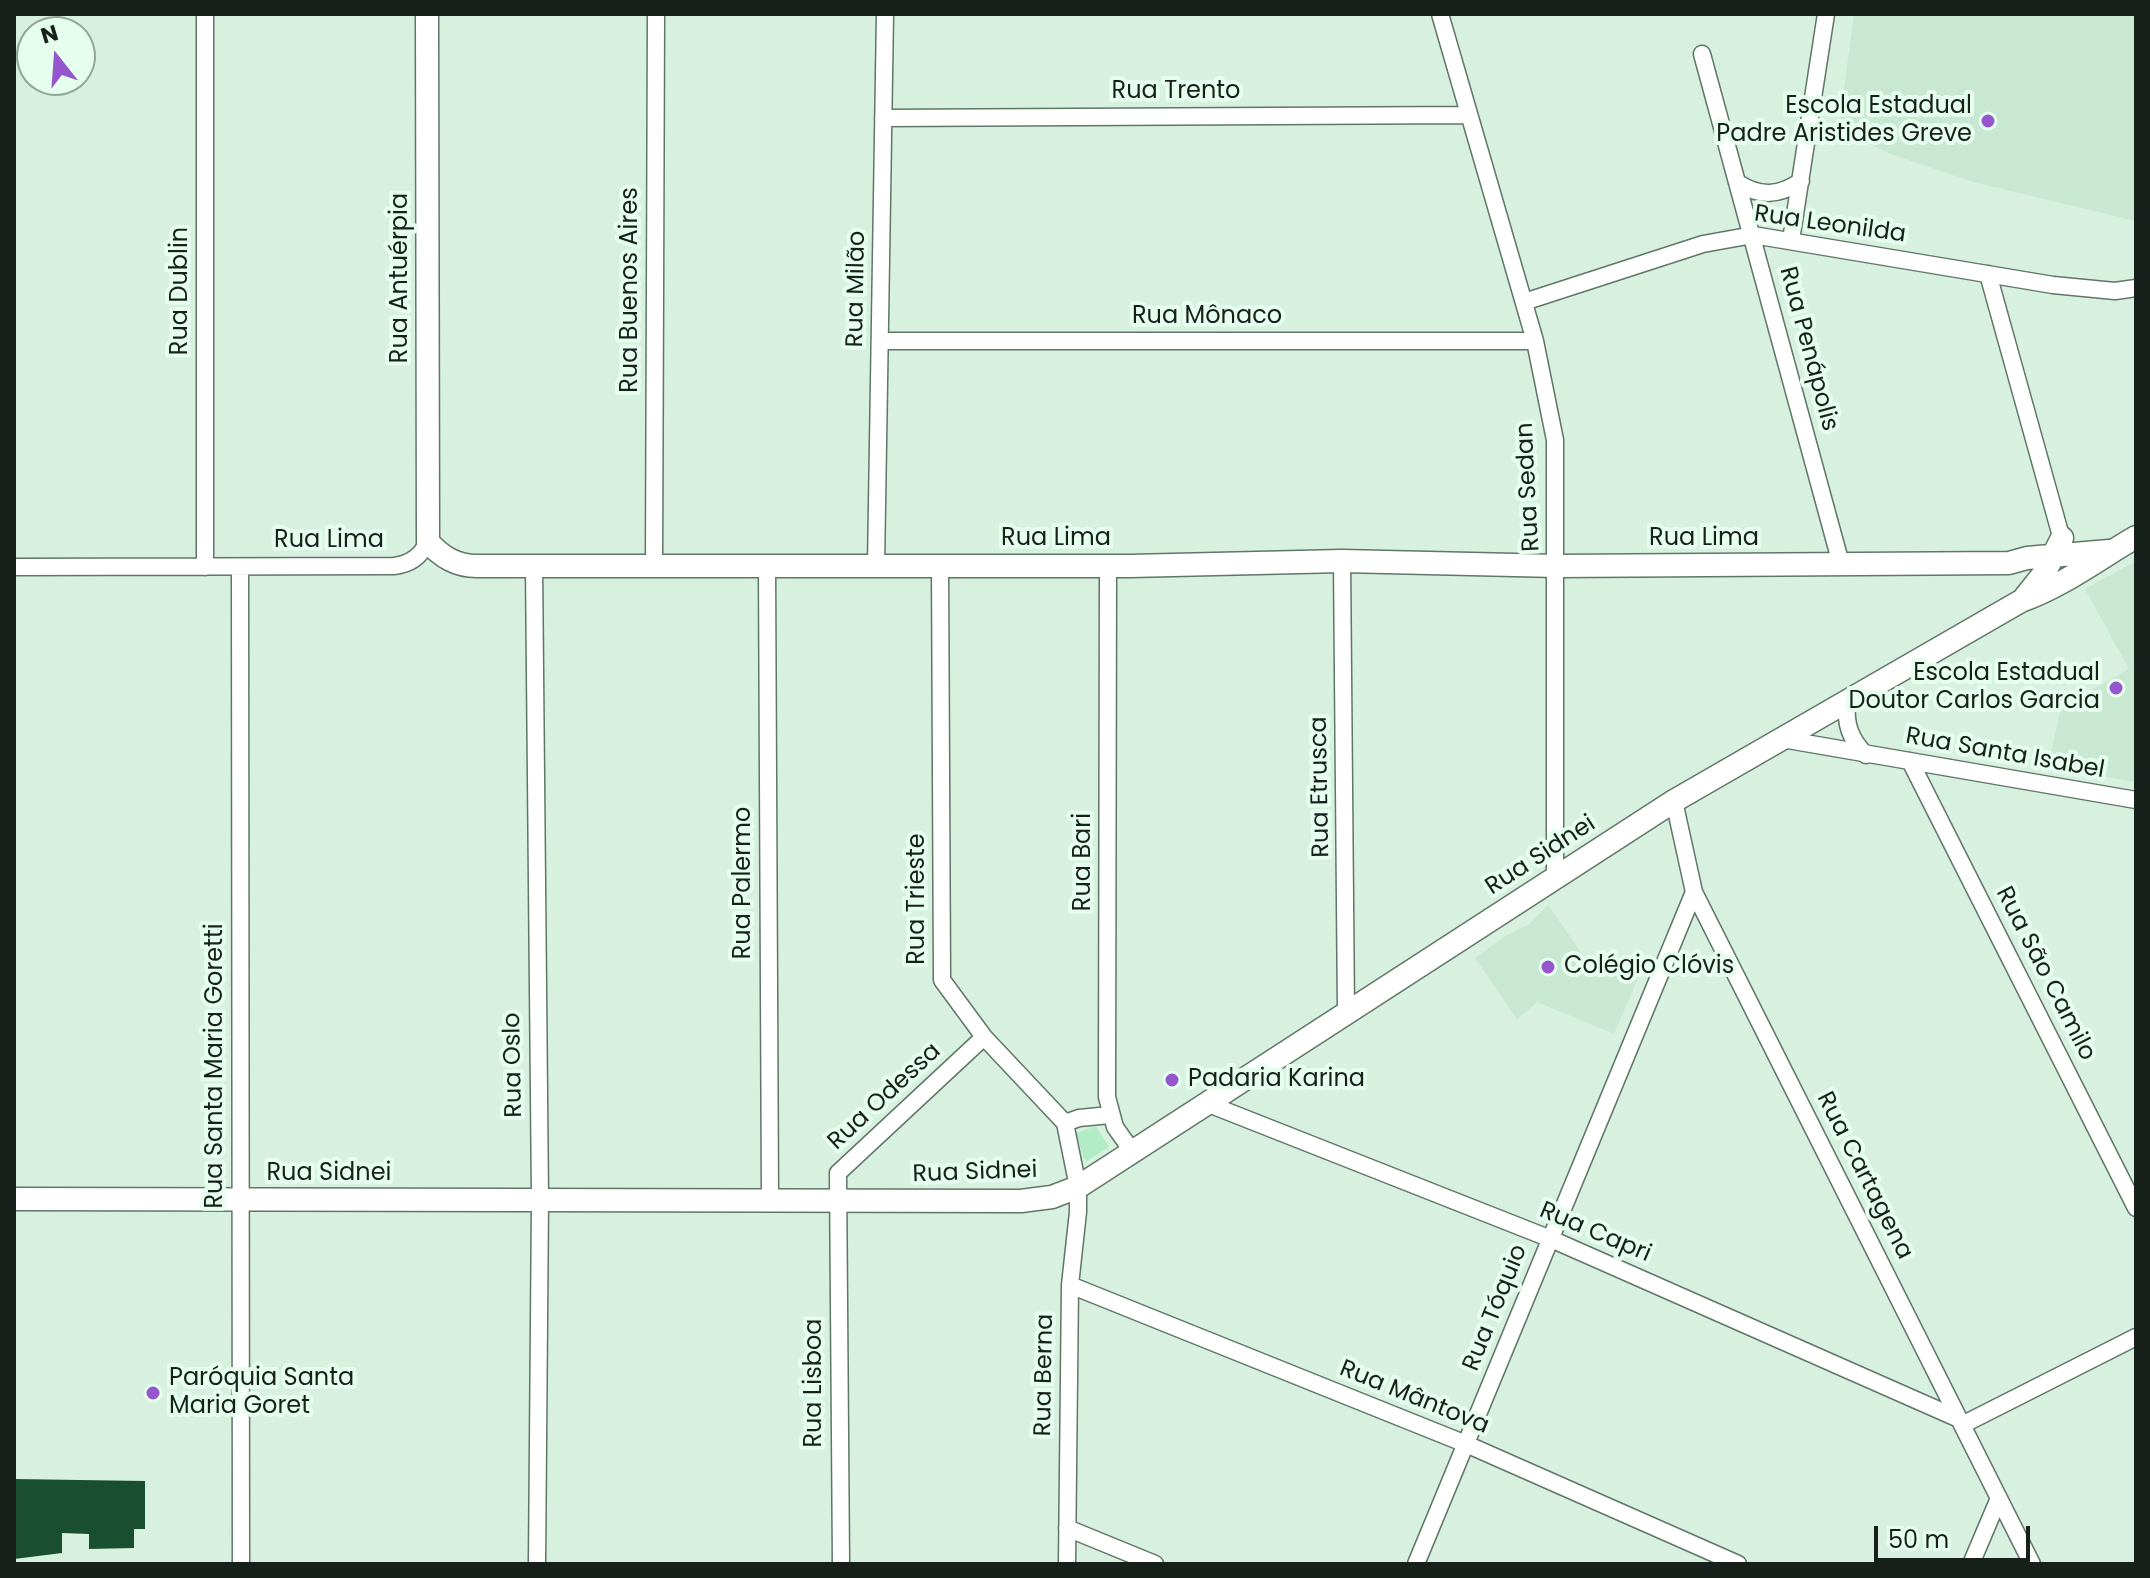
<!DOCTYPE html>
<html>
<head>
<meta charset="utf-8">
<style>
	body { margin:0 }
	#map { position:relative; width:2150px; height:1578px; overflow:hidden; background:#d8f0e0; font-family:Poppins,sans-serif }
	canvas { display:block }
	.frame { position:absolute; inset:0; border:16px solid #17201a; pointer-events:none }
	.north { position:absolute; left:16px; top:16px; width:80px; height:80px; box-sizing:border-box; background:#e5feed; border:2px solid #93a599; border-radius:50%; rotate:343deg; font-size:22px; font-weight:700; line-height:32px; text-align:center; color:#17201a }
	.north::after { content:''; display:block; margin:auto; width:28px; height:36px; background:#9456cc; clip-path:polygon(50% 0,100% 100%,50% 72%,0 100%) }
	.scale { position:absolute; left:1874px; top:1526px; width:156px; height:36px; box-sizing:border-box; border:4px solid #17201a; border-top:0; padding-left:10px; font-size:24px; line-height:28px; white-space:nowrap; color:#17201a; -webkit-text-stroke:6px #e5feed; paint-order:stroke }
</style>
</head>
<body>
<div id="map">
<canvas width="2150" height="1578"></canvas>
<div class="frame"></div>
<div class="north">N</div>
<div class="scale">50 m</div>
</div>
<script>
const context = document.querySelector('canvas').getContext('2d');
context.lineJoin = 'round';
function paint(path, color) {
  context.fillStyle = color;
  context.fill(path, 'evenodd');
}
function trace(path, color, width, dash) {
  context.strokeStyle = color;
  context.lineWidth = width;
  context.lineCap = dash ? 'butt' : 'round';
  context.setLineDash(dash || []);
  context.stroke(path);
}
function label(font, color, halo, rows, align = 'center') {
  context.font = font + ' Poppins,sans-serif';
  context.lineWidth = 8;
  context.setLineDash([]);
  context.textBaseline = 'middle';
  context.strokeStyle = halo;
  context.fillStyle = color;
  for (const [text, x, y, turn = 0] of rows) {
    context.save();
    context.translate(x, y);
    context.rotate((+turn || 0) * Math.PI / 180);
    context.textAlign = isNaN(turn) ? turn : align;
    if (halo) context.strokeText(text, 0, 0);
    context.fillText(text, 0, 0);
    context.restore();
  }
}
const built = new Path2D(`
	M1854,14h282v207l-163,-39 -85,-29 -47,-24v-17z
	M2136,561v221l-88,-15 13,-60 68,-38 -44,-80z
	M1548,905l35,50 56,21 -25,58 -77,-32 -20,18 -42,-62 32,-23 22,-11z`);
const green = new Path2D(`
	M1096,1126l13,21 -22,14 -3,-2 -8,-26z`);
const building = new Path2D(`
	M14,1479l131,2v48h-11v19l-45,1v-15l-27,-1v20l-48,6z`);
const minor = new Path2D(`
	M1440,14l95,327 20,99v438
	M1702,54l139,510
	M883,118l586,-3
	M1738,183c22,14 41,13 63,-2
	M1791,240l35,-226
	M1988,274l76,273
	M1524,302l179,-58 50,-9 300,50 62,6 21,-3
	M880,341h655
	M1342,561l4,452
	M940,564l2,416 42,57 81,86 13,64v25l-8,73 -3,279
	M534,566l6,634 -3,364
	M767,566l3,634
	M876,566l9,-552
	M1108,566l-1,531 8,30 17,24
	M14,567l380,-1c16,-2 26,-9 34,-24
	M205,567v-553
	M240,567l1,997
	M654,567l2,-553
	M1847,702c-2,22 3,37 19,53
	M1782,739l354,61
	M1910,761l226,447
	M1674,801l20,91 338,672
	M1206,1103l345,136 408,180
	M1065,1123l14,-5 31,-3
	M1070,1285l396,159 272,120
	M1962,1425l174,-88
	M1067,1528l88,36
	M841,1564l-3,-391 146,-136
	M1416,1564l278,-672
	M1971,1564l28,-66`);
const secondary = new Path2D(`
	M427,14l1,528c14,15 28,24 49,24h653l212,-5 215,5 452,-3 18,-5 82,-7
	M2025,597l20,-25 17,-34
	M14,1199l1007,2 31,-4 26,-10 596,-386 347,-200c42,-15 77,-42 115,-64`);
const markers = [
	[1988,121,8,"#9456cc"],
	[2116,688,8,"#9456cc"],
	[1548,967,8,"#9456cc"],
	[1172,1080,8,"#9456cc"],
	[153,1393,8,"#9456cc"]
];
const streetNames = [
	["Rua Trento",1176,92],
	["Rua Leonilda",1830,225,8],
	["Rua Antuérpia",401,278,-90],
	["Rua Milão",857,289,-89],
	["Rua Buenos Aires",631,290,-90],
	["Rua Dublin",181,291,-90],
	["Rua Mônaco",1207,317],
	["Rua Penápolis",1808,349,75],
	["Rua Sedan",1529,487,-93],
	["Rua Lima",1056,539],
	["Rua Lima",1704,539],
	["Rua Lima",329,541],
	["Rua Santa Isabel",2005,754,10],
	["Rua Etrusca",1321,787,-91],
	["Rua Sidnei",1541,856,-33],
	["Rua Bari",1084,862,-90],
	["Rua Palermo",744,883,-90],
	["Rua Trieste",918,899,-90],
	["Rua São Camilo",2045,974,63],
	["Rua Oslo",514,1065,-91],
	["Rua Santa Maria Goretti",216,1066,-90],
	["Rua Odessa",885,1097,-43],
	["Rua Sidnei",975,1173,-2],
	["Rua Sidnei",329,1174],
	["Rua Cartagena",1864,1176,63],
	["Rua Capri",1595,1233,23],
	["Rua Tóquio",1496,1308,-68],
	["Rua Berna",1045,1375,-89],
	["Rua Lisboa",815,1383,-90],
	["Rua Mântova",1414,1398,22]
];
const poiNames = [
	["Escola Estadual",1972,107,"right"],
	["Padre Aristides Greve",1972,135,"right"],
	["Escola Estadual",2100,674,"right"],
	["Doutor Carlos Garcia",2100,702,"right"],
	["Colégio Clóvis",1564,967],
	["Padaria Karina",1188,1080],
	["Paróquia Santa",169,1379],
	["Maria Goret",169,1407]
];
paint(built, '#c9e8d3');
paint(green, '#b2ecc6');
paint(building, '#194e31');
trace(minor, '#607667', 19);
trace(secondary, '#607667', 25);
trace(minor, '#fff', 16);
trace(secondary, '#fff', 22);
for (const [x, y, r, color] of markers) {
  const dot = new Path2D();
  dot.arc(x, y, r, 0, 2 * Math.PI);
  context.fillStyle = color;
  context.fill(dot);
  trace(dot, '#e5feed', 3);
}
label('24px', '#17201a', '#e5feed', streetNames);
label('24px', '#17201a', '#e5feed', poiNames, 'left');
</script>
</body>
</html>
